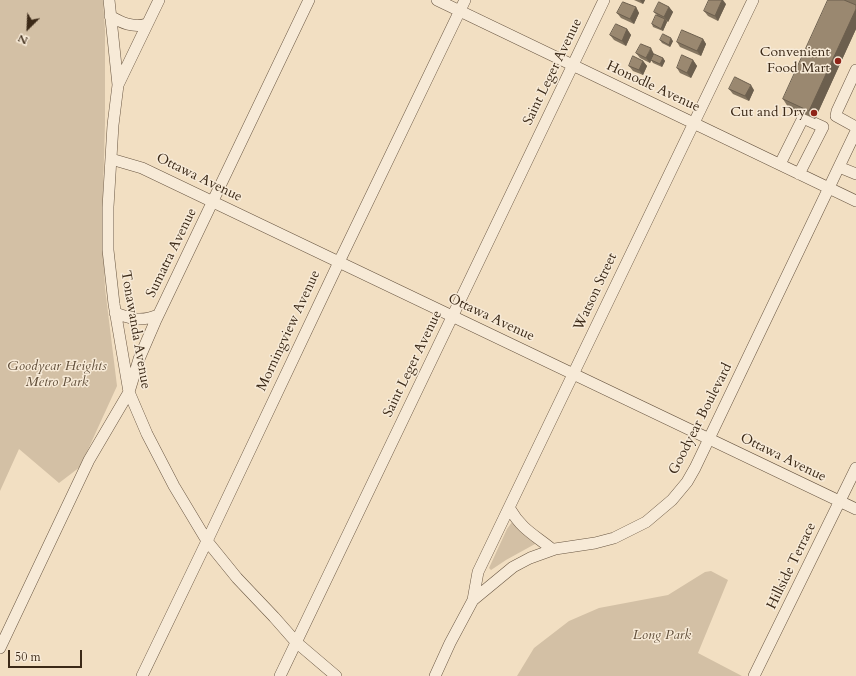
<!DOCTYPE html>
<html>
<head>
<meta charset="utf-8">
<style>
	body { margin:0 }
	#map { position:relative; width:856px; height:676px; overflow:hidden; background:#f2dfc2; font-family:Cardo,serif }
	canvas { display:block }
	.north { position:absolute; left:8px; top:8px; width:40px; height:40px; -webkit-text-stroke:3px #f7ead7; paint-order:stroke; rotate:204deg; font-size:11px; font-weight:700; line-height:16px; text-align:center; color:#3b2917 }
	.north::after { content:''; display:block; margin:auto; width:14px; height:18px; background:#3b2917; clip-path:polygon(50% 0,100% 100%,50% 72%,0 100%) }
	.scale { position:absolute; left:8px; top:650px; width:74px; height:18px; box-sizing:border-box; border:2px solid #3b2917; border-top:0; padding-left:5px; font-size:12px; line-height:14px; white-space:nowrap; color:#3b2917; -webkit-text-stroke:3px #f7ead7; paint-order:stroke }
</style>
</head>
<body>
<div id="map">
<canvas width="856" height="676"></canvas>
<div class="north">N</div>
<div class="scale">50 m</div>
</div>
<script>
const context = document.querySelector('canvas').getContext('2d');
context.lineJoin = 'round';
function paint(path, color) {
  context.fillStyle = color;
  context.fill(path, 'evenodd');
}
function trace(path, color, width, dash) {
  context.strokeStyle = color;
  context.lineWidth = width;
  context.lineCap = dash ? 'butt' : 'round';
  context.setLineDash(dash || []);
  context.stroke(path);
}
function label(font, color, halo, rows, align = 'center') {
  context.font = font + ' Cardo,serif';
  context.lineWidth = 3;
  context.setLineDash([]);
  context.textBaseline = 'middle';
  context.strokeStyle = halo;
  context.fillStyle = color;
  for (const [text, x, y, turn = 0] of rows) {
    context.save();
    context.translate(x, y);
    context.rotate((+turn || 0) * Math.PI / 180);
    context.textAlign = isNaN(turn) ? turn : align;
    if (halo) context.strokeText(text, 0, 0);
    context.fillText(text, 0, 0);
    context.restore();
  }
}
const green = new Path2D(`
	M0,0h103l2,30v93l-3,102 3,63 12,98 -37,81 -21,16 -40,-34 -19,42z
	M512,522l14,14 9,6v2l-29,16 -15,10 -2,-2 18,-39z
	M711,571l17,9 -30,73 44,23h-225l17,-28 35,-27 30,-13 69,-13 37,-23z`);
const minor = new Path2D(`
	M109,0l9,85
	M159,0l-41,85 -5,40 -5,82v43l6,54 15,88 18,42 27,52 33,55 30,37 37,39 22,25 40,34
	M437,0l419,201
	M110,16c12,7 23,12 37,8
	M856,70l-19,41 -1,5 20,11
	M111,159l31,9 714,341
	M780,164l23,-46 20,9 -24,47
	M839,167l17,7
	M115,313c17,6 26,9 43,2
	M510,509c12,21 25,26 43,41
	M473,600l5,-28 275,-572
	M0,648l89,-188 40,-68 10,-33 16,-37 154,-322
	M142,676l65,-135 132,-279 126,-262
	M280,676l324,-676
	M435,676l15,-33 23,-43 40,-33 17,-9 25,-9 40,-6 19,-5 32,-16 26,-22 15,-18 8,-14 161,-337
	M754,676l102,-208`);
const wall = new Path2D(`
	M634,0h11l-2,4z
	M844,0h12v29l-41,90 -27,-12 -5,-8z
	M726,4l-8,17 -10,-5 -4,-5z
	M636,7l3,6 -5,11 -13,-6 -4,-5z
	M669,7l4,5 -5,10 -1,-1v1l-4,9 -10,-4 -1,-3 5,-9 -3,-3z
	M627,29l4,6 -5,11 -12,-6 -4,-5z
	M703,39l3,5 -5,12 -21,-9 -3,-5z
	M660,40l13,1 -3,6 -8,-4z
	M636,53l18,1 -4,9 -10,-5z
	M663,58l2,3 -3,6 -9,-4 -2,-3z
	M693,60l4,6 -6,12 -11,-5 -3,-5z
	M643,61l4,5 -4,9 -10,-4 -4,-5z
	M729,89l25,1 -5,11 -16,-7z`);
const shadedWall = new Path2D(`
	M640,0h5l-2,4z
	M722,0h1l3,4 -8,17 -3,-5z
	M636,7l3,6 -5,11 -4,-5z
	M669,7l4,5 -5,10 -4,-5z
	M856,9v20l-41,90 -6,-8z
	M665,19l2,3 -4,9 -2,-2z
	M627,29l4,6 -5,11 -4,-5z
	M671,38l2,3 -3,6 -1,-2z
	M703,39l3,5 -5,12 -4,-5z
	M651,48l3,6 -4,9 -4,-5z
	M663,58l2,3 -3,6 -2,-3z
	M693,60l4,6 -6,12 -4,-5z
	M643,61l4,5 -4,9 -4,-5z
	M751,85l3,5 -5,11 -4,-5z`);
const building = new Path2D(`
	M709,0h13l-7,16 -11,-5z
	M828,0h16l12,5v4l-47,102 -26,-12z
	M623,2l13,5 -6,12 -13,-6z
	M659,2l10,5 -5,10 -10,-5z
	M656,15l9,4 -4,10 -9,-5z
	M616,24l11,5 -5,12 -12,-6z
	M682,30l21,9 -6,12 -20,-9z
	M663,34l8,4 -2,7 -9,-5z
	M641,44l10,4 -5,10 -10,-5z
	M654,54l9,4 -3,6 -9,-4z
	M682,55l11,5 -6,13 -10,-5z
	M633,56l10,5 -4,9 -10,-4z
	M735,77l16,8 -6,11 -16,-7z`);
const markers = [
	[838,61,4,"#8f2418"],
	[814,113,4,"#8f2418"]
];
const poiNames = [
	["Convenient",830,53],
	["Food Mart",830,69],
	["Cut and Dry",806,113]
];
const streetNames = [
	["Saint Leger Avenue",553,72,-64],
	["Honodle Avenue",653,87,25],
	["Ottawa Avenue",199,178,26],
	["Sumatra Avenue",172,253,-64],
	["Watson Street",596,292,-65],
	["Ottawa Avenue",491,318,25],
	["Tonawanda Avenue",135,330,80],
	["Morningview Avenue",289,331,-65],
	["Saint Leger Avenue",413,364,-64],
	["Goodyear Boulevard",701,419,-63],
	["Ottawa Avenue",783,458,26],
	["Hillside Terrace",792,566,-64]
];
const parkNames = [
	["Goodyear Heights",57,367],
	["Metro Park",57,383],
	["Long Park",662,636]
];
paint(green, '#d3c0a5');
trace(minor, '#695642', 12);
trace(minor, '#f7ead7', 11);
paint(wall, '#847560');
paint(shadedWall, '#6c5f4e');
paint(building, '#9a8870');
trace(building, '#6c5f4e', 1);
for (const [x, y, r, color] of markers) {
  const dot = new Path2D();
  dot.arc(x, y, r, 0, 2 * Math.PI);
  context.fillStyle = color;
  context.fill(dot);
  trace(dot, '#f7ead7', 1.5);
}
label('14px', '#3b2917', '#f7ead7', poiNames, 'right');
label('14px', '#3b2917', '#f7ead7', streetNames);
label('italic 14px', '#614f3a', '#f7ead7', parkNames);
</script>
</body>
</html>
